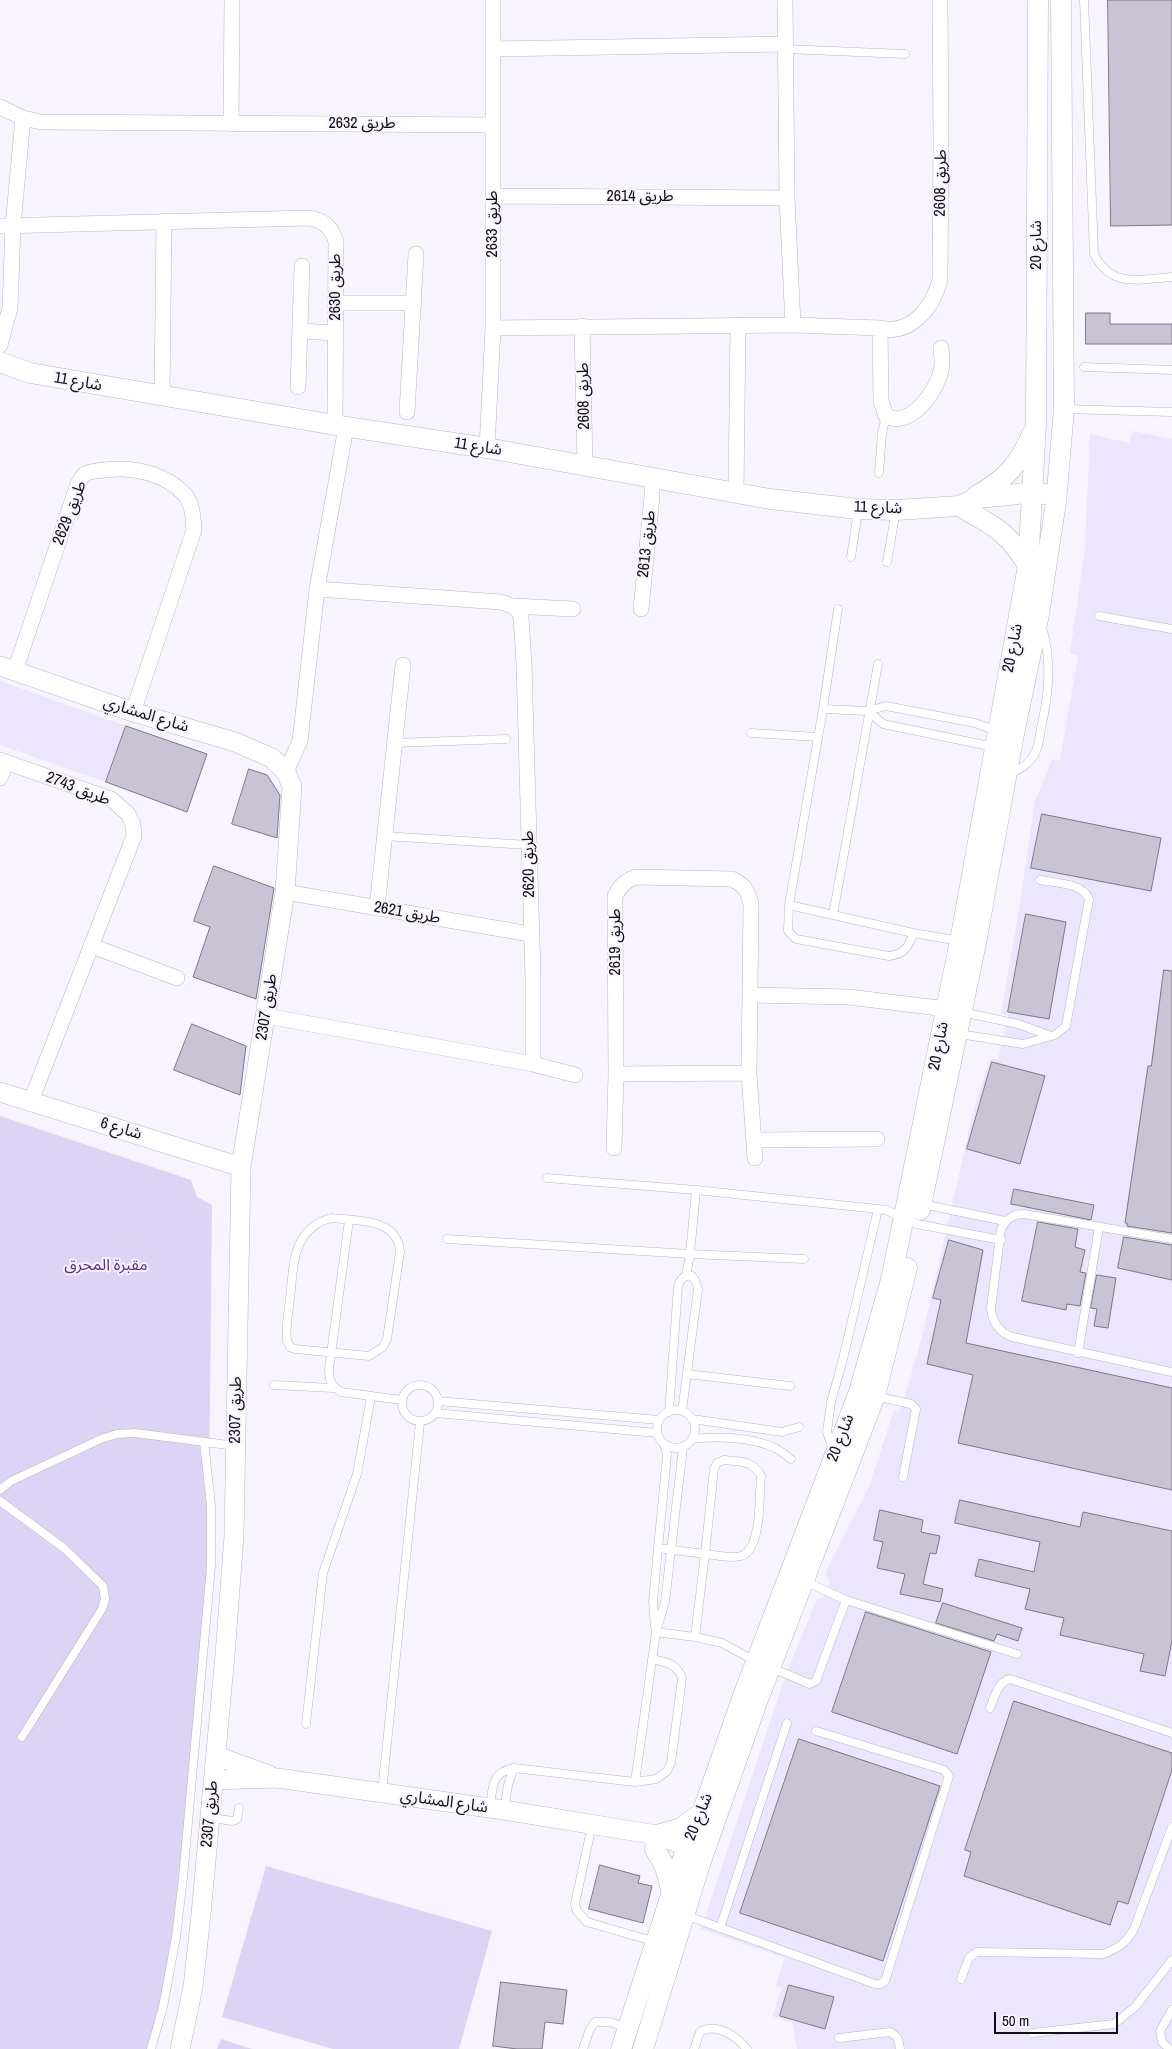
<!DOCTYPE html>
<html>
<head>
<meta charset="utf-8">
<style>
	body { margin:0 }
	#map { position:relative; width:1172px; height:2049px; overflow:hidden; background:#f7f4ff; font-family:"Archivo Narrow",sans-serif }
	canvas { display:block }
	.scale { position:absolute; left:994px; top:2012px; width:124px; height:22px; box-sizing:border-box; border:2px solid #110f15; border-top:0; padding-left:6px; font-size:15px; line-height:18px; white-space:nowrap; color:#110f15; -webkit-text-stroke:4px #f7f4ff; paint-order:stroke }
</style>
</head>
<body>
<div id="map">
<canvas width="1172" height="2049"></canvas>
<div class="scale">50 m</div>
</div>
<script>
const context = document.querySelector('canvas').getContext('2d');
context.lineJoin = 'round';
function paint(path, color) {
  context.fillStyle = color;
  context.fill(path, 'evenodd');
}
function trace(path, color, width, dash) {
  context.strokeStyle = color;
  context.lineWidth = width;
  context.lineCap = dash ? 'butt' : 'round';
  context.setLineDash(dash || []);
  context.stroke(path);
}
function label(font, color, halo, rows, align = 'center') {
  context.font = font + ' "Archivo Narrow","Noto Sans Arabic",sans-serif';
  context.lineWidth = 4;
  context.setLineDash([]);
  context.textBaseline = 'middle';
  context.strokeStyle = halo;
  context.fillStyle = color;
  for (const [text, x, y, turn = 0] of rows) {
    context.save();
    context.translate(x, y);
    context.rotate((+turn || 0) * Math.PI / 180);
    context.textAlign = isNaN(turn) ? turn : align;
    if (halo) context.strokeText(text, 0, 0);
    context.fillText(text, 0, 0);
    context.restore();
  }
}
const built = new Path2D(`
	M1133,431l39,8v1610h-375l-5,-26 -20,-7 10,-28 -6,-2 8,-28 -83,-29 85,-255 31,-75 7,-2 6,-14 -5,-10 43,-84 26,-79 5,2 4,-10 19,-65 53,-233 15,-45h8l10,-44 -7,-2 17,-97 17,-115 17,-41h8l18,-105 -8,-2 15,-104 5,-115 39,9z
	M0,681l126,45 -20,56 -106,-37z`);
const green = new Path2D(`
	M0,1116l191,64 6,17 15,8 -4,381 -39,395 -20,68h-149z
	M266,1866l226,65 -33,118h-126l-111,-32z
	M221,2039l31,10h-35z`);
const building = new Path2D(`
	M1108,0h64v225l-61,1z
	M1086,313h24v11h62v20h-86z
	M126,726l81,28 -20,58 -81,-30z
	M249,769l18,6 13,20 -3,43 -45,-14z
	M1042,814l119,24 -10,53 -120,-23z
	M214,866l60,22 -18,111 -63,-22 17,-50 -16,-6z
	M1026,914l40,8 -17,97 -41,-7z
	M1164,970l8,1v262l-45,-7v-3h-2l23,-157h3z
	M192,1024l54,22 -6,49 -66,-25z
	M992,1062l53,14 -25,88 -53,-15z
	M1014,1189l80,16 -3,15 -80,-16z
	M1038,1222l40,7 -3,18 10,3 -5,22 6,1 -6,33 -13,-2 -1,6 -44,-9z
	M1124,1237l48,8v35l-54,-12z
	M949,1240l34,10 -17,93 206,45v102l-214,-47 15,-68 -46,-11 14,-64 -8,-2z
	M1097,1275l19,3 -8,50 -14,-2 3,-17 -6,-1z
	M960,1500l120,27 3,-15 89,19v110l-7,35 -25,-5 4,-17 -84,-19 4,-17 -39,-9 5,-20 -55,-13 4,-17 55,13 6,-30 -85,-19z
	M880,1510l43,10 -2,12 19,4 -4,18 -6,-1 -7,31 20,5 -3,13 -40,-8 5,-20 -28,-6 6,-26 -9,-2z
	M943,1603l79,25 -4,13 -21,-7 -3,7 -58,-18z
	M866,1612l125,40 -34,102 -125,-42z
	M1014,1701l158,52v17l-44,134 -10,-3 -8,24 -146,-49 7,-24 -6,-2z
	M799,1739l141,47 -57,175 -143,-48z
	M600,1865l40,11 -2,7 14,3 -9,37 -54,-14z
	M501,1982l66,8 -4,34 -18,-2 -3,27h-25l-24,-3z
	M789,1985l45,12 -9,32 -45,-13z`);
const service = new Path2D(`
	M1084,0l10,254c18,35 45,25 78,23
	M785,49l120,5
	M1084,367l88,3
	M1064,409l108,3
	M879,473l3,-40 4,-17
	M851,557l7,-46
	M887,562l9,-52
	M838,609l-15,100 -34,196 -1,26 8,8 93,17c15,-2 20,-9 24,-23
	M1099,616l73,13
	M823,709l45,2 18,-5 89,17 22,8
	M868,711l15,13 111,23
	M751,733l67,4
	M395,743l111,-4
	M1010,773c11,-3 21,-11 26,-22 3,-7 4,-16 5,-23 8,-34 11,-67 1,-101
	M384,836l144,9
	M789,905l124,28 47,8
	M833,915l45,-251
	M962,1012l56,12 33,12
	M959,1034l64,10 32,-9 11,-9 23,-127c-6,-16 -34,-16 -49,-19
	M547,1178l149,12 182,19 8,1 31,14 84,16
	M696,1190l-6,64 114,5
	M922,1204l83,17
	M331,1218c26,3 67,0 69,34l-13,87 -4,8 -14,9 -74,-7 -5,-2 -3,-6c-2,-14 2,-29 3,-43 4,-34 2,-69 41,-80z
	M349,1220l-20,149c0,11 2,17 12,23l61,8
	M447,1239l243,15 -4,22
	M1172,1239l-148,-25c-12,0 -17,5 -23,15l-10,79c1,14 8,24 21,29l160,35
	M1078,1353l21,-126
	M687,1374l103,12
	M402 1403a18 18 0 1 1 36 0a18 18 0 1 1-36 0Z
	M274,1385l59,3
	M875,1396l36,8 5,5 -13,68
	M438,1401l221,19
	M657 1429a19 19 0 1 1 38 0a19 19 0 1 1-38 0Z
	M669,1412l9,-126c3,-8 6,-11 14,-10l4,6 2,7 -16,122
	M435,1413l222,20
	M692,1419l90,13 17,-5
	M693,1439c25,-3 58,-2 82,9 6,3 11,7 16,11
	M833,1450l-6,-18 4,-30 12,-43 35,-150
	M724,1460c16,2 29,0 37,16 -2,19 1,74 -20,80 -10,3 -25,-1 -36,-2l9,-85 3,-6z
	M0,1490l11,-9 90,-42 16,-5 18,-1 101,13
	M0,1501l65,48 38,37 2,13 -3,10 -80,128
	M658,1548l47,6 -10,83
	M804,1581l42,19 171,54
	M655,1627l-2,-26 14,-146 -3,-11
	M656,1632l39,5 27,6 33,18
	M772,1668l38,16 6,-3 30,-81
	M990,1708c5,-11 7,-26 20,-29l162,54
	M306,1724l17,-151 34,-99 14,-77
	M635,1782l21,-150 9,-30 18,-155
	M382,1792l38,-370
	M490,1808c3,-20 0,-35 24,-40l121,14 21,-3 11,-8 4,-8 11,-85c-5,-14 -16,-16 -30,-19
	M504,1810l4,-25 6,-17
	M211,1818l22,3 4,-2 2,-11
	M592,1825l-17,79 2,7 10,11 69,20
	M685,1915l190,69h5l5,-3 64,-205 -5,-6 -128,-39
	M720,1928l67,-205
	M961,1979l8,-21 8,-6 126,2c15,-5 24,-12 31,-25l38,-102
	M1032,2033l82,-9 21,-17 37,-47
	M839,2038l51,-6c8,4 9,9 10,17
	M151,2049l12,-42 13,-70 7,-59 28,-312v-61l-7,-63
	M583,2049l7,-20 5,-7h15l17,6
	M694,2049l6,-17c16,-10 36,4 47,17
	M1170,2049l-8,-7 -2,-11 12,-21`);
const minor = new Path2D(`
	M785,0l2,198 6,127
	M493,49l292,-5
	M0,107l23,11 18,4 452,3
	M231,124l1,-124
	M493,196l294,2
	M0,226l307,-8c15,1 25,9 29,24l-1,183
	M336,303h78
	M582,326l3,140
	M493,328l300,-3 87,3c31,8 54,-22 60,-49l1,-138 -1,-141
	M880,328l1,73 5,15c24,13 50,-24 55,-45 2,-7 1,-15 0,-23
	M300,331l35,2
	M0,345l10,-37 3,-82 10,-108
	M298,387l4,-121
	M162,396l2,-175
	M407,412l9,-158
	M487,448l6,-120v-328
	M736,493l2,-168
	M317,589l184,13c9,3 17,5 20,15l3,47 9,313v87
	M513,606l60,3
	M641,609l11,-113v-18
	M15,671l63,-187c2,-3 4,-8 7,-10 5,-3 13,-3 19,-4 28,-4 62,3 82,26 7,10 7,22 8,34l-61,182
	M0,760l111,39 17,15 5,10 1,12 -103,265
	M286,772l14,-31 17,-152 29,-162
	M0,778l6,-16
	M285,892l245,42
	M377,908l26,-243
	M92,946l85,32
	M750,995l99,2 106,13
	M266,1016l267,48 42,11
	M616,1074l133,-1
	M755,1140l122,-1
	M614,1148l2,-74 -1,-178c5,-10 10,-15 21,-19l96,2c12,6 17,12 19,26l-2,168 6,85`);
const tertiary = new Path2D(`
	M0,666l133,46 102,30 37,16 14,14 6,15 -7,105 -44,275 -7,369 -9,119 -24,259 -8,73 -13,62
	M0,1092l241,75
	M216,1756l53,19
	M213,1780l64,-2 227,32 153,25 30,11 10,11`);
const secondary = new Path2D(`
	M0,362l30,11 305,52 152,23 283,51 88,10 38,1 63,-4 19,-8 31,-3 23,-3 13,2
	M976,496c29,-16 43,-31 56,-62
	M959,506c34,20 48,24 69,60
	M920,1210l56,-267 37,-204 26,-125 17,-112 8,-93 -3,-409
	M657,1835l24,-7 21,-15
	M655,1849l10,18 7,26
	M621,2049l66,-203 15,-33 41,-117 116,-304 32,-112 69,-339 68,-375 8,-141 2,-425
	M643,2049l57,-185 57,-162 118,-306 32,-128`);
const streetNames = [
	["طريق 2632",362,124],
	["طريق 2608",941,183,-89],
	["طريق 2614",640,197],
	["طريق 2633",493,224,-90],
	["شارع 20",1037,245,-90],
	["طريق 2630",336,287,-90],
	["شارع 11",78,382,10],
	["طريق 2608",584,396,-91],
	["شارع 11",478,447,9],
	["شارع 11",878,508,2],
	["طريق 2629",70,513,-69],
	["طريق 2613",647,544,-84],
	["شارع 20",1013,648,-79],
	["شارع المشاري",146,715,17],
	["طريق 2743",78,789,21],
	["طريق 2620",529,864,-91],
	["طريق 2621",407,913,10],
	["طريق 2619",616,942,-90],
	["طريق 2307",267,1007,-81],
	["شارع 20",939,1046,-79],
	["شارع 6",121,1129,17],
	["طريق 2307",236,1410,-89],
	["شارع 20",841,1438,-69],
	["شارع المشاري",444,1802,8],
	["طريق 2307",210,1814,-85],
	["شارع 20",699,1817,-68]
];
const parkNames = [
	["مقبرة المحرق",106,1266]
];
paint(built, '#ece5fe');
paint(green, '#ddd3f5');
paint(building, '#c8c3d5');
trace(building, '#7c7888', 1);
trace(service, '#b9b4c5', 9);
trace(minor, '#b9b4c5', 16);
trace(tertiary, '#b9b4c5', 20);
trace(secondary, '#b9b4c5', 21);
trace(service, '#fff', 8);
trace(minor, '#fff', 15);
trace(tertiary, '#fff', 19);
trace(secondary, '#fff', 20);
label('16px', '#110f15', '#f7f4ff', streetNames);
label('16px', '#592f94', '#f7f4ff', parkNames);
</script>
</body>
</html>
